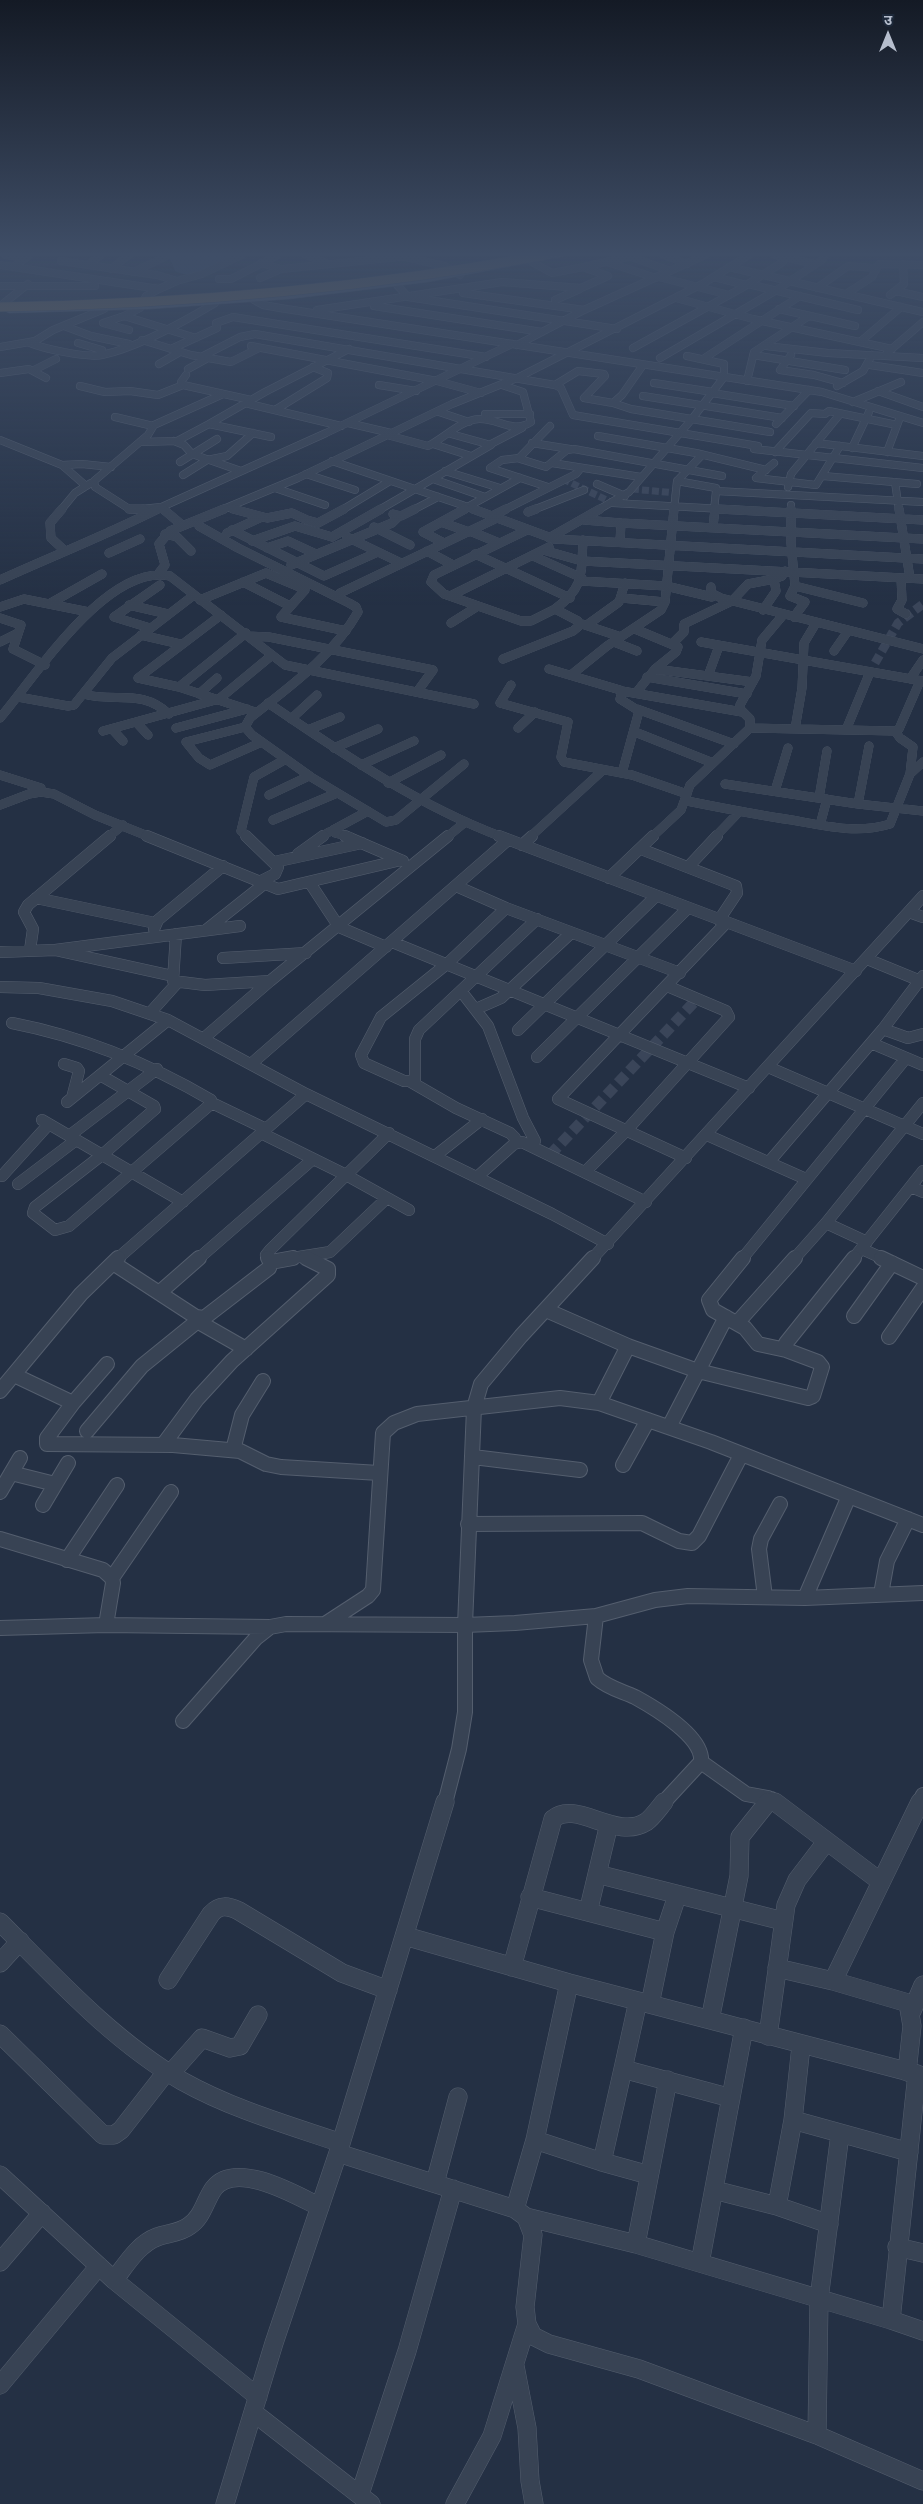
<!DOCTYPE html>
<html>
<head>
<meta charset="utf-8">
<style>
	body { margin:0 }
	#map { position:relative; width:923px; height:2504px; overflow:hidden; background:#243044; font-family:Mulish,"Noto Sans Devanagari",sans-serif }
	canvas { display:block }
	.north { position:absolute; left:863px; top:10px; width:50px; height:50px; -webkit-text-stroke:4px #1d2839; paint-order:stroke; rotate:0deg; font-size:14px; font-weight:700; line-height:20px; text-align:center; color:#b6becd }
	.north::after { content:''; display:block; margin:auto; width:18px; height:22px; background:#b6becd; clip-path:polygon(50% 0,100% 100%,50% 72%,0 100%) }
</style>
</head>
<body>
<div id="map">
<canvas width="923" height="2504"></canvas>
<div class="north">उ</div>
</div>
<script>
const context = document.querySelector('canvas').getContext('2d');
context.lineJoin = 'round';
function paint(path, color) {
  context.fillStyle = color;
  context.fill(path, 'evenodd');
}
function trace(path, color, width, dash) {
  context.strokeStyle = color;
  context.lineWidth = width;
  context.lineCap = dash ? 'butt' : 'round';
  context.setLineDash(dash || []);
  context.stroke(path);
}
const water = new Path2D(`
	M166,255h67c-18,10 -38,27 -58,16l-4,-10z`);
const minorTunnelFar2 = new Path2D(`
	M563,479l50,24
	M632,489l44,4`);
const minorTunnelFar1 = new Path2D(`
	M875,663l23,-40 25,-19`);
const minorTunnel = new Path2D(`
	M550,1155l147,-156`);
const minorFar4 = new Path2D(`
	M5,255l21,3
	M306,255l20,8
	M396,255l49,11 15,9
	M664,255l23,9
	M775,255l40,9
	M631,257l40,14
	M61,261l96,14 20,6 -18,8
	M532,262l20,11 31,-6
	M607,262l49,16
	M261,263l20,6 119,-12
	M0,265l159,24 -13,7 -6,12 -16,8 72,22
	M88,265l13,-10
	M13,267l17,-12
	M729,267l194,45
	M111,269l18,-14
	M133,272l32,-15
	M659,277l70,18
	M714,277l32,8
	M260,278l21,-9
	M219,279h12l47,-24
	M177,281l25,-7 40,-19
	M748,284l110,26
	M397,285l11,12 209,32
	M0,286h95
	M817,288l31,-22 29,2
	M896,291l27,6
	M463,293l121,17
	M846,294l26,-17 7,-13 44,1
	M890,295l14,-11 -1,-20
	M676,298l77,21 139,30
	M254,300l9,5 17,3 542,84 101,31
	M555,300l25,-11
	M4,303l24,-19
	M374,306l168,26
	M779,309l76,17
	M317,310l185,-28 79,6 27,-12 -25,-9 54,-12
	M124,316l-21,7 26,7
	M64,326l27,10 38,8
	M142,340l49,15 40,7 28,-14
	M860,342l41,-35
	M30,343c14,6 58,15 72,12 34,-7 83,-34 113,-52
	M78,343l24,7
	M517,345l67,-35 121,-55
	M251,346l186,35 44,12
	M766,346l62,7 95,5
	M0,347l35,-6 18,-11 51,-21
	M633,348l107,-59 43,-27
	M171,349l46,-21 -1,-5 17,-6 253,40
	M887,353l36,-31
	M753,355l92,15
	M791,355l-11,15 34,5 29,8
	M201,357l39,-20 15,-3 300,51 6,3 12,27 185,31
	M660,358l115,-67 47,-31 3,-5
	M703,359l97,-63
	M159,364l21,-12
	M870,365l53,8
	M188,369l20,-11
	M34,370l22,-11
	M0,373l29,-4 17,9
	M186,375l-5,7 2,3 68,15
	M747,381l7,-29 55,-36
	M654,383l59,9
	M379,385l37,6
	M555,385l23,-14 26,3 1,2 -21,22 29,5 9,-8 21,-30
	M80,386l25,6 25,-1 28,4 25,-10
	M837,386l26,-15 9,-16
	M878,391l45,16
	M712,393l82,13
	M643,396l139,22
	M853,402l48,-20
	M245,403l96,23
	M613,403l18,6 139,23
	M275,410l52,-32 1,-5 -15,-6
	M439,412l30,10
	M485,414h45
	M115,417l38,9
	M348,423l43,10
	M776,424l33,-34
	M387,435l41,11c16,-8 33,-26 51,-27 19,-1 34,15 52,3l-8,-30 -21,-7
	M598,436l98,17 70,17
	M271,437l-62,-13 56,-32 84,-43
	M0,440l62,25 24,21
	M174,441l10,4 8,9 49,17
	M140,442l37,-1 32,-17
	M532,443l38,6
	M816,443l107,13
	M433,444l38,12
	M491,444l31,-16
	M852,448l17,-36
	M754,449l169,19
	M775,452l36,-39 14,1 4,-3 68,14
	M887,452l12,-32
	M517,458l29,9 21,-17 7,-1 148,27
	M332,461l145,49
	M180,462l37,-23
	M552,463l89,14
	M774,463l-18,15 60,7 24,-39
	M62,465l20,-1 29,3
	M445,471l55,17
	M306,474l49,16
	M183,475l24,-15 20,-4 26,-23
	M823,476l94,8
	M433,479l52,18
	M677,481l39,7
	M895,482l4,28
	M597,484l28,12
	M548,487l-58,-19 12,-8 17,-2 31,-32
	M788,487l3,-13 49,-60
	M275,488l50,17
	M613,503l128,7
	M791,505v5
	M230,508l8,2
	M61,510l14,-17 16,-10
	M155,510l171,-77 186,-89
	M165,510l-4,-3 -30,3 -36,-23 -1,-6 54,-46 6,-10 69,-31
	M221,510l77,-32 154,-74 65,-26 187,-95 45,-28
	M342,510l48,-29
	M379,510l112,-65 -40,-11
	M413,510l25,-13
	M462,510l58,-32
	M504,510l72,-36 5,-6
	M533,510l51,-20
	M598,510l31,-18 63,-73 32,-42v-13l-37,-8
	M674,510l3,-29 25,-26
	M714,510l2,-19 207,11`);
const minorFar3 = new Path2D(`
	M62,509l-12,14 1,15 14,13
	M129,509h14
	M163,509l19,16
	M233,509l34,9 25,-5 15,7 11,3 26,-14
	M473,509l81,30 369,20
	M718,509l205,11
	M791,509v34l4,43 68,17
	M899,509l11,69
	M528,512l8,-3
	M393,514l8,2 14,-7
	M492,516l14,-7
	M584,520l37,3
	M441,522l28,10
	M199,526l39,22 111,55 7,4 2,5c-25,44 -69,75 -108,106l-5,9 7,8 59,42 75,45 10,-2 68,-56
	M374,527l36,18
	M713,527l2,-18
	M232,530l92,46 54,-24
	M527,530l-93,45 -3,7 13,12 77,27h10l24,-12
	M470,531l29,12
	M227,533l35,-16
	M165,534l12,3 14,14
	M347,537l54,26
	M549,538l51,-29
	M252,541l43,-15 37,11 49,-28
	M620,542l1,-19 302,16
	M444,543l-21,-11 42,-23
	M267,548l21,-7 28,13
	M543,550l39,11 341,18
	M427,551l26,14
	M109,553l31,-14
	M475,554l95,44
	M533,556l49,22
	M291,565l101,-42 6,-6
	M159,573l6,-8 -6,-21 11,-13 54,-22
	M901,578l1,22 -5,9 9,5
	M0,580c53,-24 106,-45 158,-71
	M581,581l85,5 46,11
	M243,582l47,24
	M711,587v6l10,5 202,51
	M305,590l-24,27 65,14
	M340,593l157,-75
	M450,596l99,-49
	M621,598l44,4
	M200,600l66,-27 36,15
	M49,604l53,-30
	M129,605l39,9
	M0,607l24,-8 65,13
	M763,610l13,-19 -2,-12
	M794,617l11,-15 -15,-6 5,-10
	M0,618l21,7 -8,24 32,16
	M451,623l27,-17
	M582,624l39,13
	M587,625l32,-23 6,-19
	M150,628l-36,-11 46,-32
	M635,629l43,18 -2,5 -21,17 -19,24
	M246,633l-67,54 76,25
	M141,635l39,9
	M248,636l21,1 164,33 -16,22
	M0,642l18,-9
	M614,642l23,9
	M701,642l222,39
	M673,643l11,-11v-8l48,-23 16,-17 26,-5 8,-3 3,-5
	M834,651l14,-20
	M503,659l70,-28 6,-5 -1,-5 -23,-12c30,-22 26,-35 28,-69
	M549,669l71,21 2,2 -2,7 19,12 -17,62
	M655,669l98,13
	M571,675l36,-29 54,-36 4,-8 9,-93
	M708,676l11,-30
	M647,677l100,17
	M910,679l13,-19
	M511,685l-11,18 68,19 -7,35 3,5 68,13 55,19
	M179,687l-41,-9 83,-63
	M622,691l120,21
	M83,694c33,9 58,-6 86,20
	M199,694l18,-16
	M18,697l50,9 6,-1 38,-47 82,-63
	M268,703c75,51 149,102 234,134
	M637,709l97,35
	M0,718c36,-42 107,-155 170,-142l115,89 189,39
	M291,719l26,-24
	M136,722l12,13
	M245,727l-59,15 13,16 11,7 52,-23
	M176,728l71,-19
	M518,728l17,-16
	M750,728l145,3 4,-2 21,-48
	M112,729l11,12
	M795,729l7,-41 2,-45 12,-20
	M308,730l32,-13
	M846,730l24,-58
	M103,731l116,-32 52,-43
	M895,731l5,7 13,9 -3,27
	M635,732l78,31
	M334,748l44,-19
	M361,765l53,-24
	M0,775l41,13
	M388,783l53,-28
	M725,784l133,20 65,7
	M775,791l13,-43
	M269,795l40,-19
	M819,798l8,-47
	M687,801c35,7 70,14 105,19 33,6 66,14 98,4l20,-50 13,-12
	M858,804l11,-58
	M0,805l29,-11 12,-2 13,2 41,21 55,22
	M273,820l64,-27
	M820,825l7,-26
	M108,837l15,-12
	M248,837l-7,-6 13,-54 32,-18
	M321,837l8,-5
	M350,837l-15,-4 -2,-3 35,-19
	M447,837l17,-14
	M530,837l72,-66
	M652,837l29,-27 9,-25 60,-57v-9l-10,-10v-4l16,-29 6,-36 21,-25
	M715,837l24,-25`);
const minorFar2 = new Path2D(`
	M147,836l131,53 123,-29
	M246,836l32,31 -3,7 -16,8
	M345,836l58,25
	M499,836l357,135
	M522,845l10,-9
	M641,849l95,37 1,7 -18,27
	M298,854l25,-18
	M274,862l88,-19
	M689,866l28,-30
	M609,878l44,-42
	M310,883l29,44 47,20
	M456,886l50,22 174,65
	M36,898l119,25
	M506,908l-58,55 -67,54 -20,38 3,8 40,18h11v-42l4,-9 118,-111
	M909,912l14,5
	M154,929l4,-9 65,-54
	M206,930l58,-46
	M176,934l-3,47 32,4 65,-4
	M392,942l357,146
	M30,950l3,-21 -9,-17 4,-7 82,-69
	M55,950l185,-24
	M0,952l55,-2 118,26
	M223,958l83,-5
	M867,959l56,23
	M0,987l39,1 73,13 56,19 138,74 246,120 56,30
	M461,991l27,35 35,92 12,23 -3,5
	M476,1009l25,-11 70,-65
	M150,1013l27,-30
	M12,1023c72,14 136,40 199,77l1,3 -143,123 -14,4 -22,-17 2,-6 67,-52 53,-46 -1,-3 -54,-31
	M883,1029l25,9 15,-4
	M518,1030l138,-134
	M204,1038l66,-57 178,-145
	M871,1043l52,22
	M537,1057l151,-149
	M64,1064l13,4 2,3 -7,27
	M251,1064l257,-224
	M768,1067l155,67
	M411,1082l45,26 54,25 5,5
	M67,1102l101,-82
	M212,1103l54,26
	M42,1120l141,82
	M261,1133l85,42 63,35
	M707,1135l99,44
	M69,1136l88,-67
	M435,1156l47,-37
	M686,1158l-128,-59 168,-176
	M769,1162l114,-133 40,-53
	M585,1172l41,-41 103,-114 -3,-6 -59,-25
	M2,1176l47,-52
	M477,1177l37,-33 8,-2 124,60
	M18,1184l58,-44
	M911,1187l12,5
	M826,1223l41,19
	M862,1249l22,10
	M304,1257l5,2
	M117,1259l189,-165
	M198,1259l115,-100
	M269,1259l-3,-4 4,-5 119,-117
	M286,1259l44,-7 57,-54
	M592,1259l331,-363
	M742,1259l164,-201
	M794,1259l32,-36 97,-120
	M853,1259l70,-88`);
const minorFar1 = new Path2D(`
	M743,1258l-34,42 4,10 32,18 13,16 28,6
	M881,1258l42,20
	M271,1262l22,-4
	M113,1263l83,54 8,1 65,-50 2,-6 -3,-4
	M159,1293l40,-35
	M546,1310l82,36 70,25 110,27 5,-2 9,-29 -4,-5 -32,-12v-7l68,-85
	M854,1316l38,-53
	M197,1321l49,28
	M737,1323l58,-65
	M889,1337l34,-49
	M107,1364l-34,39 -26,35v6l126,1 67,6 26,13 15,3 98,6
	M14,1375l59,28
	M0,1391l81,-97 37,-36
	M599,1403l29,-57
	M669,1427l57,-110
	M87,1431l55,-65 58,-47
	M163,1445l34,-46 35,-38 96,-86v-6l-22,-11
	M233,1450l9,-35 21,-34
	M473,1457l107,13
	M623,1465l25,-45
	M11,1473l44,11
	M0,1492l20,-34
	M43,1505l25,-42
	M468,1524l174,-1 37,18 13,2 7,-7 42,-81
	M0,1539l103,31 9,8 1,5 -7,42
	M67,1560l50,-75
	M112,1578l59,-86
	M881,1594l6,-33 21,-42
	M765,1597l-6,-48 2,-10 19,-35
	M805,1598l44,-102
	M596,1616l-5,44 6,18c11,10 25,13 38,19 20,11 69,40 66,65l-38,41
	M325,1624l43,-28 5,-6 10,-157 11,-10 23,-9 143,-16 39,5 112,39 212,83
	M0,1628l106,-3 164,2
	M183,1721l73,-83 14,-11 16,-3 179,1 50,-2 81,-7 59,-16 33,-4 117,2 118,-5
	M701,1762l45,32 22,4 9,5
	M445,1803l14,-54 6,-37v-87l9,-217 7,-24 40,-48 72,-78
	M767,1803l4,-4
	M919,1803l4,-8`);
const minor = new Path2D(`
	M775,1802l106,80
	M597,1874l186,47
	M530,1897l135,35
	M588,1912l21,-88
	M0,1922c57,57 112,118 182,159 50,28 106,44 159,62
	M405,1936l164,47 348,91 -26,246 -255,-76 -110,-27
	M0,1963l20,-22
	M512,1967l41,-148c23,-20 63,22 93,3 6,-4 13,-14 18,-20
	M777,1968l56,13 75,22 4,23 -5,46
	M168,1980l43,-66c9,-10 17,-8 28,-3l103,62 46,17
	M833,1981l87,-179
	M650,2004l15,-72 12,-36
	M912,2011l11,-26
	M710,2020l29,-144 1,-39 28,-35
	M0,2034l103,101h11l7,-5 46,-59
	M768,2036l18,-131 11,-25 29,-38
	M801,2046l-8,74 116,32
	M623,2069l15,-68
	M171,2073l31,-35 28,10 10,-2 18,-31
	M535,2140l67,22 21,-93 108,29
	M338,2153l177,56 11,8 7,18 -8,72 2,17 6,12 16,8 90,25 178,66 106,46
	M602,2162l47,13
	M0,2175l114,105 144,117
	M435,2183l23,-86
	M714,2190l63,16 52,18
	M777,2206l16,-86
	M515,2209l20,-69 34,-157
	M636,2244l32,-164
	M897,2247l26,6
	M0,2262l42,-49
	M700,2263l44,-235
	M114,2280c12,-15 24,-36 43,-43 11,-4 23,-4 32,-11 14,-9 16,-26 25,-38 22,-28 82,7 106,19
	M891,2320l32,11
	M515,2366l12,62 3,53 4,23
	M0,2385l99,-119
	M253,2412l118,92
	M817,2435l2,-136 21,-165
	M360,2494l47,-143 46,-162
	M225,2504l49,-161 64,-190 107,-351
	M455,2504l37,-68 35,-112`);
const major = new Path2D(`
	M553,255h16l-141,27 -139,17 -140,10 -140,4 -4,-2 4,-2c183,-4 364,-18 544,-54z`);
const highwayBridge = new Path2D(`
	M0,307c184,-3 364,-18 545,-52`);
paint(water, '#364b6d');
trace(minorTunnelFar2, '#3a4559', 7, [7, 3]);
trace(minorTunnelFar1, '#3a4559', 9, [9, 4.5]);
trace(minorTunnel, '#3a4559', 11, [11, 5.5]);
trace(minorFar4, '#545e6e', 8);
trace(minorFar3, '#545e6e', 9);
trace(minorFar2, '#545e6e', 12);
trace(minorFar1, '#545e6e', 16);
trace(minor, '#545e6e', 19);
trace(major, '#424c5d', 1);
trace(minorFar4, '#384354', 7);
trace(minorFar3, '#384354', 9);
trace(minorFar2, '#384354', 11);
trace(minorFar1, '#384354', 14);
trace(minor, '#384354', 18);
paint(major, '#566274');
trace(highwayBridge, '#404b5b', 10, []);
trace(highwayBridge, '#7a6d55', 9);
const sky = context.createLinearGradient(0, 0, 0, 606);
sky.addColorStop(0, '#141a25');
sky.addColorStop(0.42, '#3f4e67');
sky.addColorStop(1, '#3f4e6700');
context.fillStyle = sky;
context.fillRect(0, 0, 923, 606);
</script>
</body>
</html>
